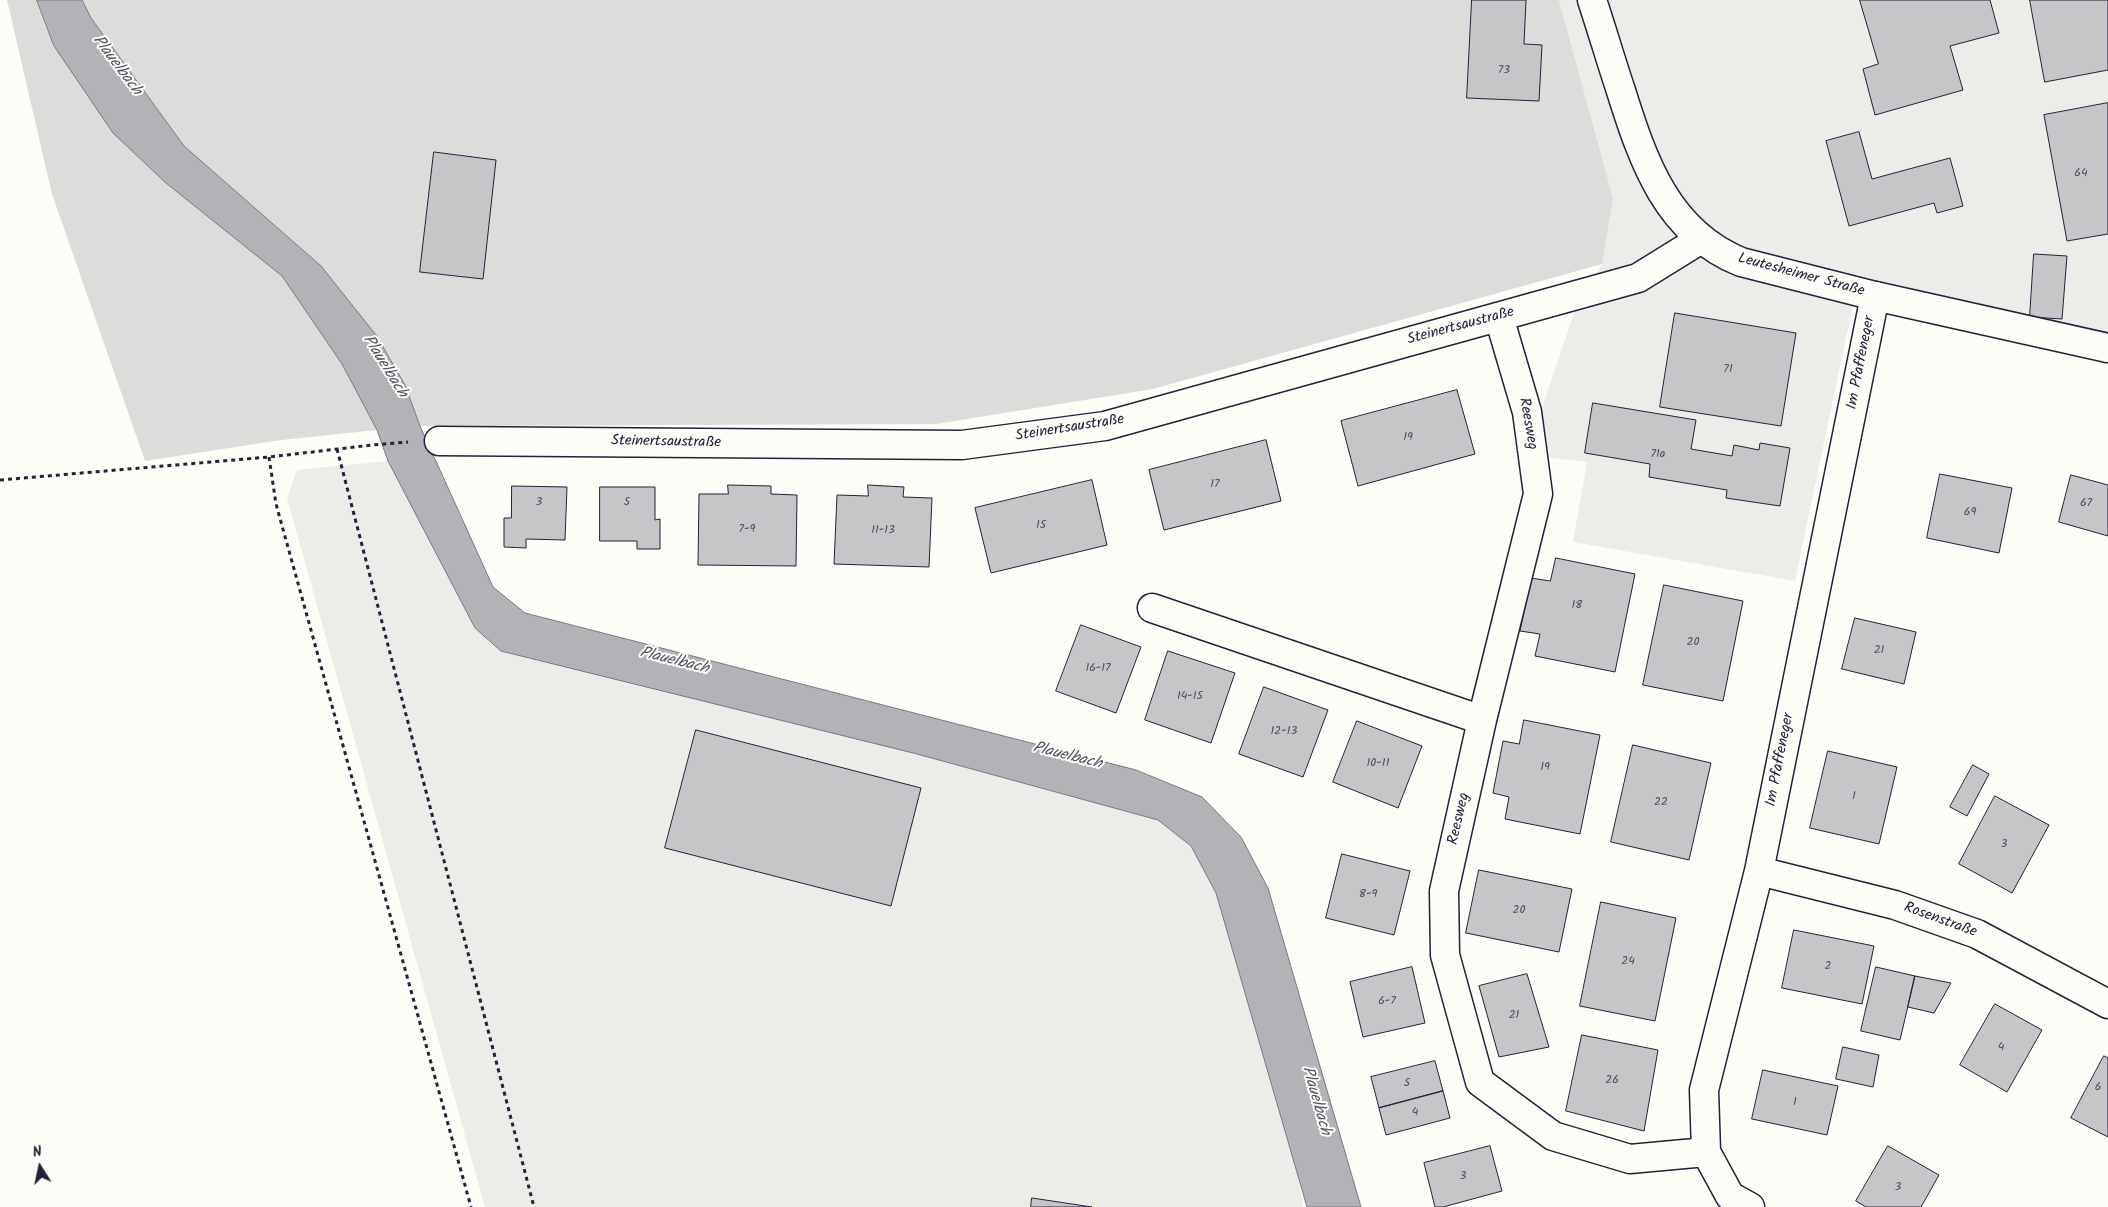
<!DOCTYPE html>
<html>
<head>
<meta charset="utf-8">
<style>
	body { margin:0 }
	#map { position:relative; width:2108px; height:1207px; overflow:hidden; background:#fdfcf7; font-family:Kalam,sans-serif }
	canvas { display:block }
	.north { position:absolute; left:15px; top:1142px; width:50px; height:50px; -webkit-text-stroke:4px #fdfcf7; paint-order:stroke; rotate:350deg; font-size:14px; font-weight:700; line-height:20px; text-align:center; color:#22223b }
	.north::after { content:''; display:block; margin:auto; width:18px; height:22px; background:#22223b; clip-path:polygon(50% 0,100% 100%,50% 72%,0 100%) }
</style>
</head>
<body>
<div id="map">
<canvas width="2108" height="1207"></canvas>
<div class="north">N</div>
</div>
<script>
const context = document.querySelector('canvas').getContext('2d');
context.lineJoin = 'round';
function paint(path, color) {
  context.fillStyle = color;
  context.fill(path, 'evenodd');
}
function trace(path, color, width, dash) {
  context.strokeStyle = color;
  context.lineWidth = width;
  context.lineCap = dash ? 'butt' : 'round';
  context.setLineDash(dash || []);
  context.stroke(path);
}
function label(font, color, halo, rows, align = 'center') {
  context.font = font + ' Kalam,sans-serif';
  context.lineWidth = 4;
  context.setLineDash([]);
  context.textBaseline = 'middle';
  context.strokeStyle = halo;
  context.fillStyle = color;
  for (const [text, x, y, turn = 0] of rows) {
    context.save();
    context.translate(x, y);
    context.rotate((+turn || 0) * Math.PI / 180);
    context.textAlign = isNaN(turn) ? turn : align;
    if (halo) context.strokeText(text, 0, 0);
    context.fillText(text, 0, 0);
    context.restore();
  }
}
const built = new Path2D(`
	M1559,0h549v342l-252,-52 -61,291 -222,-39 14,-80 -61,-7 48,-142 28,-49 11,-66z
	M388,461l87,167 442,126 240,66 34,26 25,47 82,284 5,30h-818l-198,-709 10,-28z`);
const green = new Path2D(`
	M7,0h30l17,46 112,137 116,93 60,88 35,66 -96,10 -136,21 -93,-267z
	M82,0h1477l54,198 -11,66 -449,125 -217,35 -516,2 -15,-41 -29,-50 -55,-69 -137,-120 -93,-128z`);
const water = new Path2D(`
	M37,0h45l9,18 93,128 137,120 55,69 29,50 15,41 73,161 32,26 611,157 66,27 39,40 27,51 93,319h-54l-91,-314 -25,-47 -33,-26 -241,-66 -416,-103 -26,-23 -87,-167 -11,-31 -35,-66 -60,-88 -116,-93 -53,-50 -59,-87z`);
const building = new Path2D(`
	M1472,0h54l-2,44 18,1 -3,56 -72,-3z
	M1860,0h130l9,33 -49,13 13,44 -88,25 -12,-46 15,-5z
	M2030,0h78v70l-63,12z
	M2108,103v131l-41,7 -23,-126z
	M1859,132l13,47 78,-21 13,48 -26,7 -3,-10 -85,23 -23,-85z
	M434,152l62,8 -13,119 -63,-7z
	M2034,254l33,2 -5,63 -32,-2z
	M1675,313l121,20 -15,93 -121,-19z
	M1457,390l18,64 -117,32 -17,-65z
	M1593,403l103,17 -5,29 41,7 2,-11 25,5 1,-7 30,5 -10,58 -54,-8 1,-8 -78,-13 1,-13 -65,-11z
	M1266,440l15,61 -117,29 -15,-60z
	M1940,474l72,14 -13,65 -72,-15z
	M2071,475l37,10v51l-49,-14z
	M1092,480l15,65 -116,28 -16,-65z
	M728,485l43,1v8l26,1 -1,71 -98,-1 1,-71h29z
	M868,485l36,2 -1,10 29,1 -3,69 -95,-3 3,-69 31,1z
	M512,486l55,1 -2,53 -39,-1v9l-22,-1v-29h7z
	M600,487h55v33l5,-1v30h-23v-8h-37z
	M1556,558l79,16 -20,98 -80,-16 5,-22 -20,-3 11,-53 19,3z
	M1664,585l79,16 -20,100 -80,-16z
	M1855,618l61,14 -12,52 -62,-15z
	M1081,625l60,22 -25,66 -60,-22z
	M1168,651l67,22 -24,70 -66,-23z
	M1264,687l64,23 -25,67 -64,-23z
	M1524,720l76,15 -20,99 -75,-15 4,-22 -16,-4 10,-52 16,3z
	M1357,721l65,25 -24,62 -65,-26z
	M696,730l225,58 -30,118 -226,-58z
	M1633,745l78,18 -22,97 -78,-18z
	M1828,751l69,16 -18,77 -69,-16z
	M1973,765l16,9 -22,42 -17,-9z
	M1995,796l54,29 -37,68 -53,-29z
	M1342,854l68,17 -16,64 -68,-17z
	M1479,870l93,19 -13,63 -93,-19z
	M1601,902l75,16 -21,103 -75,-15z
	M1794,930l80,16 -12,58 -80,-16z
	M1412,967l13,56 -62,14 -13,-55z
	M1876,967l39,9 -15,64 -39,-9z
	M1527,974l22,73 -50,10 -20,-71z
	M1915,976l36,7 -17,30 -26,-6z
	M1995,1004l47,26 -35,62 -47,-27z
	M1582,1035l76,15 -14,81 -78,-20z
	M1843,1047l36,8 -6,32 -37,-8z
	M2104,1056l4,2v79l-37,-19z
	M1435,1061l8,30 -64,17 -8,-31z
	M1763,1070l75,16 -11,49 -75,-16z
	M1443,1091l7,27 -64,17 -7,-27z
	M1490,1146l12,45 -59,16h-8l-11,-44z
	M1888,1146l51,29 -18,32h-55l-10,-6z
	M1032,1198l60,9h-61z`);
const path = new Path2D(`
	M337,449l197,758
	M269,457l7,47 195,703
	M0,480l269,-23 103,-12 36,-3`);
const minor = new Path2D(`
	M1499,317l28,95 11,82 -56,226 -38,171 1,64 35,127 73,54 77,23 76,-7
	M439,441l523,4 143,-19 533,-148 63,-39
	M1152,608l330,112
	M1759,871l136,34 82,29 131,70
	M1750,1207l-20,-11 -24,-44 -2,-62 55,-219 116,-575`);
const tertiary = new Path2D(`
	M1592,0c10,30 19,61 29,91 22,70 46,141 120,171l134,34 233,52`);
const numberNames = [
	["73",1504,71],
	["64",2081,174],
	["71",1728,370],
	["19",1408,438],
	["71a",1658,455],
	["17",1215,485],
	["3",539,503],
	["5",627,503],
	["67",2086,504],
	["69",1970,513],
	["15",1041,526],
	["7-9",747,530],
	["11-13",883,531],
	["18",1577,606],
	["20",1693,643],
	["21",1879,651],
	["16-17",1098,669],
	["14-15",1190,697],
	["12-13",1284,732],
	["10-11",1378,764],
	["19",1545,768],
	["1",1854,797],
	["22",1661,803],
	["3",2004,845],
	["8-9",1368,895],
	["20",1519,911],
	["24",1628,962],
	["2",1828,967],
	["6-7",1387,1002],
	["21",1514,1016],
	["4",2001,1048],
	["26",1612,1081],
	["5",1407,1084],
	["6",2098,1088],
	["1",1795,1103],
	["4",1415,1113],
	["3",1463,1177],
	["3",1898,1188]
];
const streetNames = [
	["Leutesheimer Straße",1801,276,15],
	["Steinertsaustraße",1461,327,-15],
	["Im Pfaffeneger",1862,363,-79],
	["Reesweg",1527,424,80],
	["Steinertsaustraße",1070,429,-9],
	["Steinertsaustraße",666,443,1],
	["Im Pfaffeneger",1781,760,-79],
	["Reesweg",1460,819,-77],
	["Rosenstraße",1940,921,20]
];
const waterNames = [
	["Plauelbach",116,66,53],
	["Plauelbach",384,367,58],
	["Plauelbach",674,662,14],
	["Plauelbach",1067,757,14],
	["Plauelbach",1315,1101,74]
];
paint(built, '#ecece9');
paint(green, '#dddcdb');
paint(water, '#b2b2b7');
trace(water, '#787885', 1);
paint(building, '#c6c6c8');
trace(building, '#22223b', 1);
trace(minor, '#22223b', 31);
trace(tertiary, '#22223b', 31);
trace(path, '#22223b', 3, [4, 4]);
trace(minor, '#fdfcf7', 28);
trace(tertiary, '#fdfcf7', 28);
label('12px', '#4b4b5e', null, numberNames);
label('15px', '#22223b', '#fdfcf7', streetNames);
label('italic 16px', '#545466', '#fdfcf7', waterNames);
</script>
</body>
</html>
